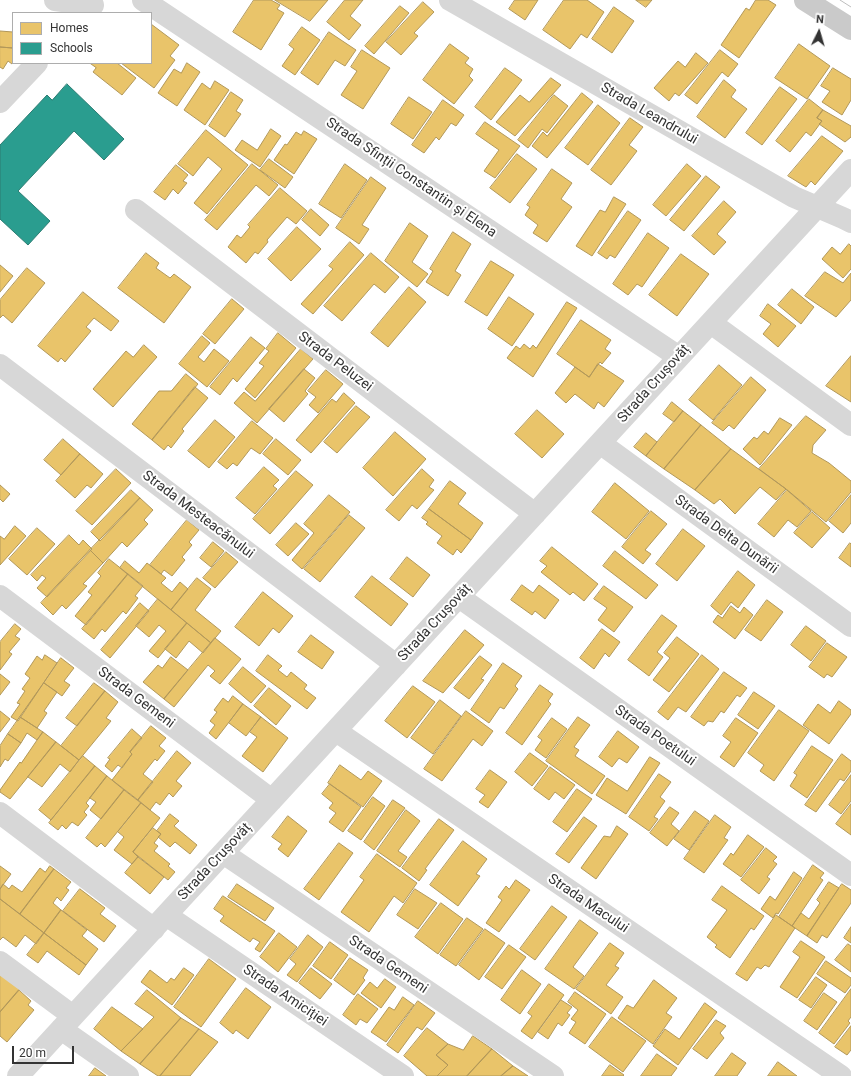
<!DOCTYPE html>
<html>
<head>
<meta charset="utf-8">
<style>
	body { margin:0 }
	#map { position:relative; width:851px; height:1076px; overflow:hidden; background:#fff; font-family:Roboto,sans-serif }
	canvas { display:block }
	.legend { position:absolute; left:12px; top:12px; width:140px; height:52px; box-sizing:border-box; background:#fff; border:1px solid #adadad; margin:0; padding:5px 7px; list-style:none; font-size:12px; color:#333 }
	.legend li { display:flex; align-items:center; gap:8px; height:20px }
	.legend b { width:20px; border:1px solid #adadad }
	.north { position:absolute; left:799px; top:12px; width:40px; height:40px; -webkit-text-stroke:3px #fff; paint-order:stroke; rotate:5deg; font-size:11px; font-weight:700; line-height:16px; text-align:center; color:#333 }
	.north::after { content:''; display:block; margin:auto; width:14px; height:18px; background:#333; clip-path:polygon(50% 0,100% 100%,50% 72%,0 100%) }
	.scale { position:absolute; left:12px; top:1046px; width:62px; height:18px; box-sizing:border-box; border:2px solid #333; border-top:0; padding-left:5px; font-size:12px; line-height:14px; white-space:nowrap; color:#333; -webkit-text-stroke:3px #fff; paint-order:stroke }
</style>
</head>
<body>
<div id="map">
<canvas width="851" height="1076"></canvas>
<ul class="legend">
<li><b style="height:11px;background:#e9c46a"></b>Homes</li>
<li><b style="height:11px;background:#2a9d8f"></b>Schools</li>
</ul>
<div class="north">N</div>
<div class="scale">20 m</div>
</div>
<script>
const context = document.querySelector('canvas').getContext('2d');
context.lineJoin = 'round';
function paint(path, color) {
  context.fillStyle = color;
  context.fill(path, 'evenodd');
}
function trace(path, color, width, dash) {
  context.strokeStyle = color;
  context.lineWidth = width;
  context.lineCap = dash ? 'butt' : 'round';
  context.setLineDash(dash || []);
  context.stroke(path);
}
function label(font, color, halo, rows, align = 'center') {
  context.font = font + ' Roboto,sans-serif';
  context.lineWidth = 4;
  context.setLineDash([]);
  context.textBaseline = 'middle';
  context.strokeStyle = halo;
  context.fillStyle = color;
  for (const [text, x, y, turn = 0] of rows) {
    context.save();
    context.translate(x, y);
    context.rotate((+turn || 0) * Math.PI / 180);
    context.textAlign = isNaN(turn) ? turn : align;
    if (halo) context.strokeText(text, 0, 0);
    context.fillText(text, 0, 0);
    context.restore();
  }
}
const homes = new Path2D(`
	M254,0h17l9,5 -3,4 7,4 -23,37 -28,-18z
	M275,0h53l-18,21z
	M345,0h18l-13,16 11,9 -12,15 -22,-18z
	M515,0h23l-13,20 -16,-11z
	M564,0h23l17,12 -17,26 -6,-4 -11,15 -27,-19z
	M636,0h16l-6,7z
	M756,0h12l8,5 -37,53 -18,-13 25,-37 3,2z
	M423,2l11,10 -20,21 4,3 -17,19 -15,-13z
	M400,6l9,7 -35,41 -9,-8z
	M614,7l20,14 -22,32 -20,-14z
	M151,24l28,21 -9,11 5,4 -21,28 -33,-25h30z
	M302,27l18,13 -25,35 -13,-9 12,-17 -5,-4z
	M0,31l13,1v16l-13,-1z
	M329,32l27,18 -11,16 -10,-6 -17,25 -17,-12z
	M450,44l19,14 -4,5 8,6 -4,7 4,4 -19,24 -31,-24z
	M799,44l31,22 -23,33 -32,-21z
	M0,47l13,1v15l-1,1 -4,-3 -5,8 -3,-2z
	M362,50l28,18 -27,41 -22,-14 16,-24 -6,-4z
	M720,50l18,14 -10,13 -6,-5 -25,32 -12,-9z
	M696,53l12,10 -29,33 -4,-3 -6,8 -15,-13 24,-27 7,6z
	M90,63h27l19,15 -14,17 -29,-23 3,-4z
	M187,63l13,9 -23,34 -19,-13 16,-24 7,4z
	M505,68l17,12 -31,40 -16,-13z
	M833,68l18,11v21l-9,15 -20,-13 8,-11 -9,-5z
	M551,78l10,7 -46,51 -19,-14 24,-27 9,7z
	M724,80l12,10 -5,7 16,12 -22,29 -28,-21z
	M215,81l14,9 -24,35 -21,-15 18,-27 8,6z
	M780,87l17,12 -35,46 -16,-12z
	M231,92l12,8 -7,11 5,3 -16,23 -16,-11z
	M582,93l11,9 -46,56 -15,-12 11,-14 4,4z
	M554,95l14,11 -21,27 -5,-4 -14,19 -10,-8z
	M409,97l23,15 -19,27 -22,-15z
	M809,99l14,11 -6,8 5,3 -11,15 -5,-4 -16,20 -14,-11z
	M443,100l21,15 -8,11 -5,-3 -12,17 -3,-3 -12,16 -12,-8z
	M598,105l22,18 -32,42 -23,-17z
	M823,110l28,16v11l-6,5 -26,-18 3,-3 -5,-3z
	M630,118l13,9 -14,18 8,6 -26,34 -20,-15z
	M485,122l35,24 -25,32 -11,-7 15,-21 -23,-16z
	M271,129l10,7 -21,31 -25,-17 7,-10 15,10z
	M206,130l42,35 -41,49 -13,-11 28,-34 -14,-12 -15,19 -15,-12z
	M304,131l13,8 -23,35 -20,-14 11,-16 2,1 9,-13 5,3z
	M822,136l21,15 -28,34 -4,-4 -5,6 -18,-11z
	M517,154l20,15 -27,34 -20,-15z
	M269,159l24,18 -8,11 -25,-18z
	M252,164l26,21 -9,11 -13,-11 -39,45 -12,-10z
	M345,164l22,16 -26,38 -22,-14z
	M687,164l14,12 -35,40 -13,-11z
	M176,165l12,10 -5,6 4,2 -9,11 -5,-5 -8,11 -11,-8z
	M552,169l20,14 -11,16 11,8 -25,35 -14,-9 5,-8 -13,-10 5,-8 -3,-2z
	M706,176l14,11 -36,44 -14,-11z
	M371,177l15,11 -24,37 7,4 -10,15 -23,-16z
	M280,188l27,23 -11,13 -9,-7 -20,23 1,2 -10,12 -3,-2 -9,11 -18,-16 9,-12 4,3 9,-11 -2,-2z
	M614,197l12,7 -34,52 -16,-10 24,-36 5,2z
	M724,201l12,11 -19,22 9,8 -12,13 -22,-19z
	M311,209l18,16 -9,11 -18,-16z
	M628,211l13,9 -26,38 -5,-3 -3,4 -9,-6z
	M410,223l18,13 -16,26 16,12 -11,13 -32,-26z
	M297,227l24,22 -30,32 -23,-22z
	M453,232l18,12 -16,27 6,4 -13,21 -22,-14 7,-11 -3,-2z
	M648,233l21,15 -27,39 -5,-3 -9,11 -15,-11z
	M350,242l14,13 -51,59 -12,-10 32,-35 -4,-3z
	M849,244l2,2v23l-8,9 -21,-19 10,-12 8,7z
	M146,253l13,10 -3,5 14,10 4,-4 17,13 -27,36 -46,-35z
	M371,253l28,24 -14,16 -11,-9 -32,37 -18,-15z
	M681,254l28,20 -32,42 -28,-21z
	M491,261l23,14 -27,41 -22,-14z
	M0,265l13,11 -13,16z
	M27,268l18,15 -33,40 -9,-8 -3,3v-18z
	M825,272l18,11 8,-10v27l-15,17 -31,-21z
	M409,287l17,15 -38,45 -17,-14z
	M792,289l22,18 -13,17 -23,-19z
	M83,292l36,29 -8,10 -17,-13 -8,9 5,4 -26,31 -4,-4 -3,4 -20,-16z
	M509,297l25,17 -22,32 -24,-17z
	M232,299l12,10 -29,35 -12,-10z
	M567,302l10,6 -44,69 -26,-19 9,-12 4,3 4,-5 6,5 3,-4 3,3z
	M768,304l28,22 -18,21 -15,-13 8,-10 -11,-8z
	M581,320l30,20 -6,9 6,4 -9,11 -2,-2 -11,15 -32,-23z
	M278,333l18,15 -41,50 -10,-9 19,-23 -5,-3 10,-12 -3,-2z
	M202,336l8,7 -12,14 6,5 10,-13 15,12 -22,26 -28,-23z
	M251,337l14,11 -28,34 -4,-4 -13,17 -10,-8z
	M144,345l13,12 -44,50 -20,-18 33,-38 7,6z
	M301,349l12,10 -56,64 -23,-20 10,-11 11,9z
	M851,356v46l-25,-16z
	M598,364l26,17 -20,26 -6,-5 -4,7 -19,-15 -9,9 -11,-10 20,-26 14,10z
	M719,365l23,20 -29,35 -24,-20z
	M304,369l11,9 -10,13 3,3 -24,28 -15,-13z
	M326,370l17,14 -25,29 -9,-8 7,-8 -8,-6z
	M186,374l12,10 -46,56 -20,-16 27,-33h12z
	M751,377l15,13 -32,39 -5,-4 -6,6 -11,-8z
	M195,387l13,11 -26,31 2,2 -13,17 -3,-3 -4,5 -12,-10z
	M344,393l11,10 -44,50 -15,-13 36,-41 4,3z
	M672,402l11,9 -9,11 -11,-8z
	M356,406l14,11 -33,36 -13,-11z
	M537,410l27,24 -22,24 -27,-24z
	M683,411l18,14 -37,44 -18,-13z
	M806,416l20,14 -13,15 -1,8 17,10 22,18v11l-25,30 -40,-33 -27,-20z
	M780,418l12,7 -32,40 -17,-16 11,-12 3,2 7,-8 4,3z
	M215,420l20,17 -26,31 -21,-17z
	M252,421l21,17 -13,16 -9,-6 -14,18 -4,-3 -6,6 -9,-7z
	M701,425l30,24 -36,41 -31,-21z
	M395,432l31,27 -33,37 -30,-28z
	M646,433l11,9 -11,14 -12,-9z
	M63,439l17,15 -19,21 -17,-15z
	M276,439l25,21 -13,15 -25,-21z
	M731,449l55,40 -10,11 -16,-13 -25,27 -15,-15 -6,5 -19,-14z
	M80,454l23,20 -12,14 -4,-3 -12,13 -19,-17z
	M264,467l15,13 -6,6 4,3 -22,25 -19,-16z
	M116,469l15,14 -39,42 -16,-14z
	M422,469l12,11 -5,7 5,3 -17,19 -5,-4 -13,16 -13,-11z
	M296,471l17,14 -43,49 -17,-15z
	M450,481l16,12 -8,11 25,19 -12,17 -42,-31z
	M615,483l34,28 -23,28 -34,-27z
	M0,485l10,9 -7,8 -3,-3z
	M131,490l9,8 -40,43 -9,-9z
	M787,490l24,21 -14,16 -9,-7 -14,17 -16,-13z
	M329,495l21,17 -48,57 -10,-9 22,-27 -10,-9z
	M851,495v28l-8,10 -14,-12z
	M140,498l13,12 -9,10 4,4 -21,23 -5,-5 -19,21 -13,-13z
	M429,509l42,31 -10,13 -4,-4 -4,6 -16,-12 5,-7 -16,-12 2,-2 -6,-4z
	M651,511l16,13 -22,26 6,4 -8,10 -21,-17z
	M812,512l18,16 -18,20 -18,-15z
	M349,515l16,13 -45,54 -16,-13z
	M187,520l12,10 -10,12 3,3 -10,12 3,3 -13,16 -8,-6 -3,4 -11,-9z
	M296,523l13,11 -21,22 -12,-11z
	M15,526l11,10 -26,29v-29l4,3z
	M37,528l18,16 -28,31 -18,-16z
	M683,529l22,17 -28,35 -21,-17z
	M69,535l10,10 4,-5 9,9 -45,48 -10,-9 9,-10 -4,-3 -5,6 -6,-6z
	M213,542l11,9 -13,16 -11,-9z
	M850,543l1,1v23l-12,-9z
	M552,547l46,37 -14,17 -11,-9 -3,3 -29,-23 6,-6 -7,-5z
	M90,550l13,13 -20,21 4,2 -21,23 -4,-4 -9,10 -12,-12z
	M615,551l43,34 -12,14 -43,-33z
	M226,552l12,10 -23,26 -12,-10z
	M407,557l23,18 -17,22 -23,-18z
	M109,559l19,15 -42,51 -11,-9 17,-21 -4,-3 13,-16 -3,-3z
	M125,561l14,12 8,-10 19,15 -5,5 11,9 8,-10 8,7 -17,21 -51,-42z
	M738,571l17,14 -17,23 -7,-6 -10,13 -10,-9z
	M128,574l15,12 -8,10 3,2 -12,16 -3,-3 -18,21 -3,-3 -8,10 -12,-10z
	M372,576l36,28 -17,22 -36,-29z
	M197,578l14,11 -16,21 26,21 -10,12 -40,-33z
	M522,585l11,8 6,-8 20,15 -14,19 -10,-8 -3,4 -21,-15z
	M604,586l29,21 -19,25 -16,-12 9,-12 -13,-9z
	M263,592l30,24 -14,17 -6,-5 -14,18 -24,-19z
	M158,599l29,24 -29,35 -9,-7 17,-20 -7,-6 -10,12 -13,-11z
	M767,600l16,12 -22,29 -16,-11z
	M140,603l9,8 -39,47 -9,-8z
	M731,606l9,7 4,-6 9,8 -18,24 -22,-17 5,-7 4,3z
	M662,615l15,11 -20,26 6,5 -14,19 -21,-16z
	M187,623l24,20 -8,10 -14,-12 -13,17 -11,-9z
	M15,624l6,5 -6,7 5,3 -11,13 3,2 -12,16v-28z
	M806,626l20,15 -15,20 -20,-16z
	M602,629l18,13 -11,15 -4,-4 -11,16 -14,-11z
	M465,630l19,15 -41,48 -20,-12z
	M311,635l23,17 -12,17 -24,-17z
	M677,637l22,17 -30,38 -16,-12 17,-22 -6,-5z
	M215,638l26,21 -21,25 -10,-8 5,-5 -7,-6 -34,42 -10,-8z
	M827,643l20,14 -15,20 -5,-3 -3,4 -15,-11z
	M45,655l12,8 -39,58 -7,-4 9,-13 -3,-1 8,-12 -3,-2 8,-11 -5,-4 12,-18 5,4z
	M268,655l14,11 -4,4 9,7 4,-5 16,13 -3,4 12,9 -9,11 -51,-38z
	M702,655l17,14 -33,43 -8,-5 -10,13 -10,-8z
	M480,656l12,9 -11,14 3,1 -15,19 -15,-11z
	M171,657l17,13 -24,29 -21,-17 15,-17 4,3z
	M61,658l13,10 -10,13 6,4 -8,11 -18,-13z
	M503,663l19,13 -7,10 3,3 -14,20 -4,-2 -11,16 -18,-13z
	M243,667l23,19 -15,17 -22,-19z
	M724,672l23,16 -7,9 -3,-2 -13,18 -3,-2 -8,11 -5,-1 -4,5 -13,-9z
	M0,674l10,8 -10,13z
	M44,683l13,9 -13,19 3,2 -10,15 -17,-11z
	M94,683l11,8 -28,35 -11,-8z
	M540,685l13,9 -5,7 3,3 -29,41 -16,-12z
	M413,686l22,16 -28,36 -22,-17z
	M269,688l22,18 -15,19 -22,-19z
	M105,691l13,11 -12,16 5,3 -32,39 -18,-14z
	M754,692l21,14 -17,23 -20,-14z
	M233,696l10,8 -27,35 -7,-6 6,-8 -5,-4 7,-9 -3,-2 9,-12 5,4z
	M440,700l21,16 -28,38 -22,-16z
	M839,701l12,9v4l-22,30 -26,-19 15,-21 12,9z
	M243,704l18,13 -15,19 -17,-13z
	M779,710l30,21 -35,50 -14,-10 4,-6 -16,-12z
	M0,711l10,8 -10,13z
	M466,711l27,20 -11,15 -9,-7 -31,42 -18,-12z
	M20,717l23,15 -6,8 -10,-7 -6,10 -13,-9z
	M261,717l27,21 -25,34 -21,-16 15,-19 -7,-5z
	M578,717l12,8 -16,22 5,3 -4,6 30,20 -13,18 -46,-33z
	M552,718l15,11 -21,29 -11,-8 7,-10 -4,-3z
	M736,718l22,15 -24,34 -14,-10 11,-15 -8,-6z
	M151,726l15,12 -7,8 6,5 -8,10 -2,-2 -12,15 10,8 -15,18 -26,-20 20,-26 -2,-2z
	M132,729l10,9 -12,14 2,2 -10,14 -4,-3 -6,7 -7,-6 5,-7 -2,-1z
	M618,731l21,16 -12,16 -8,-5 -7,9 -13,-10z
	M43,732l13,10 -46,57 -10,-7v-2l20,-28 1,1z
	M8,734l13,9 -13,18 -3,-2 -5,8v-21z
	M56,742l23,18 -9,12 -10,-8 -18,23 -14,-10z
	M812,746l21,14 -26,38 -17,-12 7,-11 -3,-2z
	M177,751l14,12 -15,18 6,5 -9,11 -4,-4 -9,12 -4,-3 -6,8 -12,-10z
	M530,753l18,13 -16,20 -17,-14z
	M842,754l9,7v10l-7,10 -4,-2 -24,33 -11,-7z
	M83,756l12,10 -44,54 -12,-10z
	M650,757l10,6 -34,51 -30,-19 11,-17 20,13z
	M340,765l21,15 7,-9 14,10 -19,26 -35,-24z
	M95,766l12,10 -21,27 3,3 -5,6 3,3 -9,11 -6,-4 -6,7 -4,-4 -4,5 -9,-7z
	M550,767l25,18 -11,14 -9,-7 -6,8 -15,-11z
	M490,770l17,12 -19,26 -9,-6 6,-7 -9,-6z
	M659,774l12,8 -11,15 5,4 -11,16 4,2 -9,12 -20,-14z
	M851,775v26l-10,13 -12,-9z
	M107,776l17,14 -23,29 -11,-9 6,-8 -6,-4z
	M330,784l31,23 -18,25 -14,-10 7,-9 -7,-5 4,-5 -11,-9z
	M577,789l15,10 -25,33 -14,-10z
	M124,790l17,13 -36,44 -4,-4 -4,4 -11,-9z
	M373,797l12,9 -24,34 -13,-9z
	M393,800l12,8 -31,42 -10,-8z
	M141,803l19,15 -27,34 5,5 -6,7 -18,-14 10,-13 -6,-5z
	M851,804v31l-15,-11z
	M670,807l9,6 -8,11 8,7 -12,15 -17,-13z
	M406,810l14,11 -22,30 9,6 -7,10 -23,-16z
	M695,811l14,10 -20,29 -15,-11z
	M170,814l9,7 -5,5 23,19 -7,9 -15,-12 -5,5 -12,-10 3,-3 -4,-3z
	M715,815l16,12 -7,11 4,2 -24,33 -20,-14z
	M288,816l19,15 -19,26 -10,-8 4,-5 -10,-7z
	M584,817l13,9 -28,37 -13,-9z
	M439,819l15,11 -29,39 2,1 -8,11 -17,-13z
	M617,826l11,8 -32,45 -15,-11 23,-32 6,1z
	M153,828l8,6 -7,9 4,3 -4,5 16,13 -2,2 7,6 -7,8 -35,-28z
	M748,835l16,12 -23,30 -18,-13 8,-11 2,2z
	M463,841l24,18 -11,15 4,2 -22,30 -28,-21z
	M339,843l14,10 -34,47 -15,-11z
	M766,848l11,9 -4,4 4,3 -10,13 3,2 -11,15 -18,-14z
	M377,854l40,29 -14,20 -9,-7 -25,36 -28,-20 23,-32 -4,-3z
	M138,857l26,20 -14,17 -25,-21z
	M813,865l11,8 -4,5 3,2 -31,46 -13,-9z
	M0,866l11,8 -11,15z
	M50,866l4,3 -34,45 -20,-15v-10l3,-5 6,5 3,-4 10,7 18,-24 5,4z
	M54,869l17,13 -5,6 3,2 -8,11 -4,-4 -4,6 8,7 -17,23 -24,-19z
	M794,872l8,6 -24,36 -2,-1 -3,5 -12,-9 9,-13 5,4z
	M516,880l14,10 -31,42 -13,-9 16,-23 -4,-3 8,-11 3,3z
	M829,882l10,6 -32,48 -15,-10 9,-13 8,6 11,-16 -3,-3z
	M237,884l37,24 -9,13 -37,-24z
	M842,884l9,6v13l-24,35 -5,-3 -5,8 -10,-7z
	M722,886l42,30 -10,14 -3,-2 -21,30 -15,-11 2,-2 -10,-8 20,-27 -15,-10z
	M80,889l25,19 -5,6 16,12 -12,16 -41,-31z
	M415,889l22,14 -19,26 -21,-14z
	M223,896l52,35 -15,21 -5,-3 5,-7 -7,-4 -3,4 -30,-21 4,-5 -10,-7z
	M0,899l44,34 -8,11 -11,-9 -9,12 -13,-10 -3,3z
	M441,903l22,16 -25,35 -23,-17z
	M552,906l15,11 -32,43 -15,-11z
	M61,910l26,20 -5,6 16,13 -12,16 -42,-32z
	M776,915l19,13 -26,39 -4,-2 -4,4 -4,-2 -10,14 -11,-7z
	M467,918l16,11 -27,37 -16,-11z
	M580,920l18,13 -25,34 11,9 -10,13 -29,-20z
	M851,927v16l-7,-5z
	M485,929l20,14 -26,37 -20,-15z
	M44,933l42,32 -7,10 -32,-24 -9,12 -11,-8z
	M279,933l18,14 -19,25 -18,-15z
	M308,935l15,12 -26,35 -10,-7 9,-11 -6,-5z
	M801,941l24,16 -28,41 -17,-11 20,-30 -7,-5z
	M330,942l18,13 -17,24 -18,-13z
	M610,943l14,10 -9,13 4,2 -13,17 17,12 -12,17 -35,-25z
	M848,944l3,2v26l-16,-12z
	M509,945l17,12 -24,32 -17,-12z
	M350,958l18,12 -5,8 2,2 -11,15 -20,-15z
	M209,959l27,20 -35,48 -27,-20z
	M826,961l25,17v7l-6,8 -28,-19z
	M184,968l10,7 -22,30 -31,-23 9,-12 17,13 4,-5 3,2z
	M311,968l21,16 -12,15 -21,-16z
	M522,970l19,14 -21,30 -19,-14z
	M0,972l20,17 -20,23z
	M816,977l11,8 -16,23 -12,-8z
	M385,979l11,8 -15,21 -20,-15 9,-11 7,6z
	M654,980l23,18 -11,15 6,4 -19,27 -35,-26 9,-13 6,3z
	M549,984l15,11 -32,44 -11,-8 11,-15 -4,-3z
	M246,988l25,19 -23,32 -12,-9 -3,4 -13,-11z
	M851,989v28l-3,4 2,2 -16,21 -15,-11z
	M19,990l12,11 -3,4 6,5 -27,32 -7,-6v-24z
	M147,990l34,28 -41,46 -19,-13 33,-34 -19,-13z
	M575,992l31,22 -21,30 -16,-11 7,-11 -5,-3 7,-9 -10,-8z
	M824,993l13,9 -20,28 -13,-9z
	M358,994l20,15 -11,14 -7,-4 -4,6 -13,-10z
	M403,997l11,8 -28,37 -15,-10 18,-25 5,3z
	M561,1000l11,7 -5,6 3,2 -8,11 -4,-3 -10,16 -10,-7z
	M418,1001l17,12 -13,17 -5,-3 -19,26 -11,-8z
	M705,1003l12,9 -39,53 -25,-19 12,-17 14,10z
	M112,1007l31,22 -22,22 -27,-22z
	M612,1017l34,24 -23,31 -34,-25z
	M181,1018l18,11 -39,47h-2l-18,-12z
	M716,1020l10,6 -6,7 4,5 -17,21 -14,-10z
	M851,1026v24l-4,5 -12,-8z
	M427,1028l21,16 -12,11 12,10 -11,11h-10l-23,-20z
	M199,1029l19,13 -28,34h-30z
	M473,1036l19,13 -25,27h-30l11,-11 -12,-10 12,-11 15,6z
	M492,1049l21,17 -12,10h-34z
	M732,1053l14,10 -9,13h-22z
	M657,1054l20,14 -6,8h-30z
	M778,1062l19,14h-29z
	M610,1065l14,10 -1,1h-21z
	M513,1066l15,10h-27z
	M95,1068l11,8h-17z`);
const schools = new Path2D(`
	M67,84l57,55 -20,21 -30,-29 -56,60 32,30 -22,24 -28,-26v-74l47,-50 5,5z`);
const minor = new Path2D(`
	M55,0l38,5
	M143,0l536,357
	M450,0l344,197 49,21 8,4
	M0,102l37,-39
	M136,210l399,304
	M711,323l140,102
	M0,365l396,300
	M600,443l251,183
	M0,596l272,204
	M459,597l392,278
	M336,731l505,345
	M0,813l154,116
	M223,853l330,223
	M166,915l237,161
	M0,962l73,54
	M61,1029l67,47
	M18,1076l833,-906`);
const primary = new Path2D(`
	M805,0l46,29`);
const tram = new Path2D(`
	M840,0l11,7`);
const streetNames = [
	["Strada Leandrului",649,114,30],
	["Strada Sfinții Constantin și Elena",411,178,34],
	["Strada Peluzei",335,362,37],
	["Strada Crușovăț",654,384,-48],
	["Strada Mesteacănului",198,515,37],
	["Strada Delta Dunării",726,535,36],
	["Strada Crușovăț",435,623,-47],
	["Strada Gemeni",136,698,37],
	["Strada Poetului",655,736,35],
	["Strada Crușovăț",215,862,-47],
	["Strada Macului",588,904,34],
	["Strada Gemeni",388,965,34],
	["Strada Amiciției",285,996,34]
];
paint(homes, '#e9c46a');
trace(homes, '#b2985a', 1);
paint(schools, '#2a9d8f');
trace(schools, '#2d7d73', 1);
trace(minor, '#d7d7d7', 22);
trace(primary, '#cacaca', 22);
trace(tram, '#bebebe', 1);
label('14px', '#333', '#fff', streetNames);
</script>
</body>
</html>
